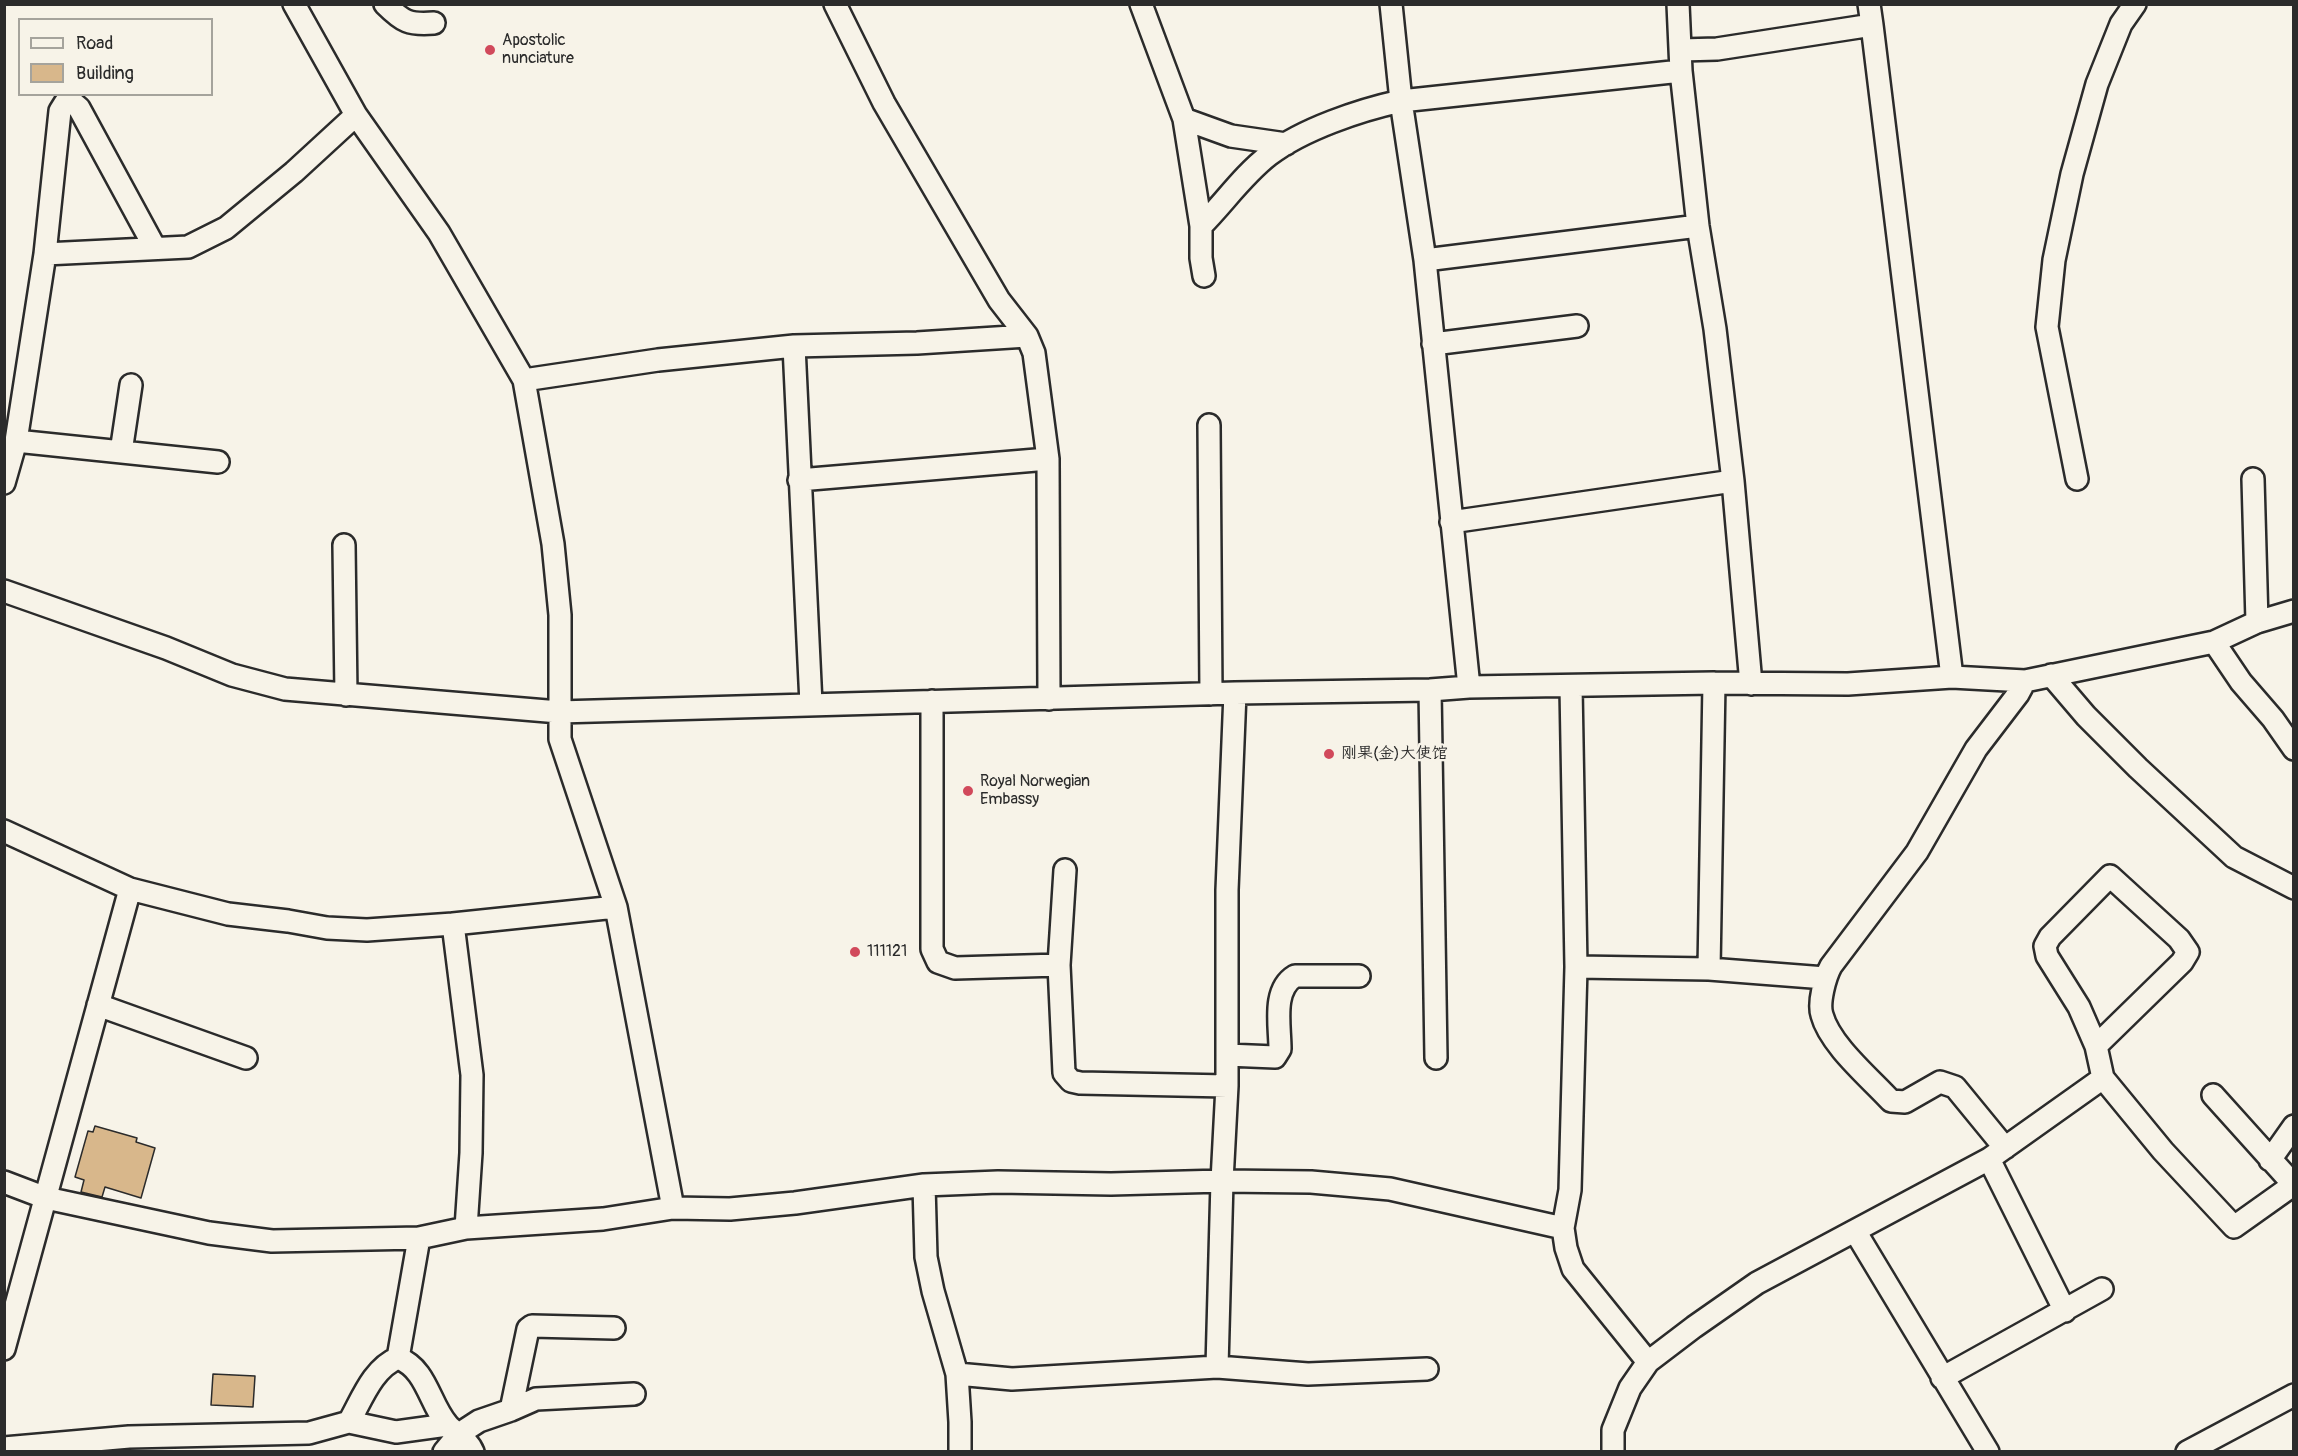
<!DOCTYPE html>
<html>
<head>
<meta charset="utf-8">
<style>
	body { margin:0 }
	#map { position:relative; width:2298px; height:1456px; overflow:hidden; background:#f7f3e8; font-family:Pangolin,sans-serif }
	canvas { display:block }
	.frame { position:absolute; inset:0; border:6px solid #2b2b2b; pointer-events:none }
	.legend { position:absolute; left:18px; top:18px; width:195px; height:78px; box-sizing:border-box; background:#f7f3e8; border:2px solid #a5a39c; margin:0; padding:8px 10px; list-style:none; font-size:18px; color:#2b2b2b }
	.legend li { display:flex; align-items:center; gap:12px; height:30px }
	.legend b { width:30px; border:2px solid #a5a39c }
</style>
</head>
<body>
<div id="map">
<canvas width="2298" height="1456"></canvas>
<div class="frame"></div>
<ul class="legend">
<li><b style="height:8px;background:#f7f3e8"></b>Road</li>
<li><b style="height:16px;background:#d8b78b"></b>Building</li>
</ul>
</div>
<script>
const context = document.querySelector('canvas').getContext('2d');
context.lineJoin = 'round';
function paint(path, color) {
  context.fillStyle = color;
  context.fill(path, 'evenodd');
}
function trace(path, color, width, dash) {
  context.strokeStyle = color;
  context.lineWidth = width;
  context.lineCap = dash ? 'butt' : 'round';
  context.setLineDash(dash || []);
  context.stroke(path);
}
function label(font, color, halo, rows, align = 'center') {
  context.font = font + ' Pangolin,"LXGW WenKai TC",sans-serif';
  context.lineWidth = 4.5;
  context.setLineDash([]);
  context.textBaseline = 'middle';
  context.strokeStyle = halo;
  context.fillStyle = color;
  for (const [text, x, y, turn = 0] of rows) {
    context.save();
    context.translate(x, y);
    context.rotate((+turn || 0) * Math.PI / 180);
    context.textAlign = isNaN(turn) ? turn : align;
    if (halo) context.strokeText(text, 0, 0);
    context.fillText(text, 0, 0);
    context.restore();
  }
}
const building = new Path2D(`
	M95,1126l42,12 -1,4 19,6 -14,50 -36,-11 -3,10 -21,-5 3,-12 -9,-3 13,-46 5,1z
	M213,1374l42,2 -2,31 -42,-2z`);
const minor = new Path2D(`
	M294,4l62,111 83,118 85,147 29,164 7,71v124l56,168 57,301
	M385,4c18,18 24,21 49,19
	M835,4l49,99 115,197 28,36 7,17 14,106 1,240
	M1141,4l43,115 17,107v32l3,18
	M1391,4l10,97 24,159 44,427
	M1678,4l3,67 17,155 17,103 18,152 18,203
	M1872,25l80,652
	M1681,50l36,-1 155,-24 -3,-21
	M1184,119l47,17 55,8
	M1201,226c23,-23 42,-51 68,-71 34,-26 91,-45 132,-54l280,-30
	M45,254l143,-7 38,-19 68,-56 62,-57
	M1425,260l273,-34
	M1433,344l144,-18
	M524,380l134,-20 136,-14
	M1209,425l2,269
	M16,441l202,21
	M121,452l10,-67
	M2077,479l-30,-152 7,-67 18,-86 25,-90 24,-60 14,-20
	M2253,479l4,143
	M799,480l249,-21
	M4,483l12,-42 29,-187 15,-143 5,-8 7,-1 7,6 76,140
	M1451,522l282,-41
	M344,545l2,150
	M4,591l162,57 66,27 53,14 274,23 676,-19 195,-3 39,-3 245,-4 134,1 104,-7 73,4 189,-39 43,-20 37,-11
	M2214,642l27,40 32,37 21,30
	M2051,675l35,41 52,52 96,89 60,31
	M1571,687l5,280 -6,223 -7,38 3,20 7,21 75,93
	M1430,690l6,368
	M932,701v248l6,13 17,6 104,-3
	M811,704l-17,-358 123,-3 110,-7
	M4,831l126,58 98,25 60,7 39,7 40,2 86,-6
	M1065,870l-6,95 5,108 7,8 9,2 147,3
	M1576,967l133,2 116,9
	M1709,969l5,-286
	M98,1005l148,53
	M2096,1046l-17,-39 -32,-51 -2,-10 5,-9 60,-61 69,63 9,13 -6,10 -86,84 7,32
	M1227,1055l48,2 5,-8c0,-24 -8,-59 15,-73h64
	M2213,1095l81,90
	M2005,1148l-50,-61 -15,-5 -35,20 -14,-1c-21,-23 -61,-56 -69,-86 -4,-12 3,-38 9,-49l86,-114 59,-103 42,-55 7,-13
	M1989,1159l76,152
	M2270,1160l24,-34
	M4,1182l42,16 163,35 63,8 147,-3 47,-10 137,-9 70,-11 57,1 65,-6 129,-18 74,-3 113,2 111,-3 89,1 79,7 173,39
	M924,1185l2,72 7,34 24,83 3,48v30
	M466,1228l5,-75 1,-78 -19,-151 163,-17
	M1855,1231l133,221
	M4,1349l126,-460
	M398,1358c29,11 31,45 49,66 8,10 21,15 26,28
	M1217,1367l5,-186 5,-95v-196l8,-197
	M957,1374l55,5 205,-12 91,7 119,-5
	M1942,1378l160,-89
	M511,1410l17,-81 4,-3 82,2
	M349,1422c13,-23 24,-54 49,-64l21,-120
	M4,1448l125,-11 180,-4 40,-11 47,10 51,-7
	M444,1452l15,-18 20,-13 32,-11 25,-11 98,-5
	M1613,1452v-22l17,-42 18,-26 46,-35 63,-44 232,-124 114,-81 60,73 71,76 59,-42
	M2187,1452l107,-57`);
const markers = [
	[490,50,6,"#d1495b"],
	[1329,754,6,"#d1495b"],
	[968,791,6,"#d1495b"],
	[855,952,6,"#d1495b"]
];
const poiNames = [
	["Apostolic",502,41],
	["nunciature",502,59],
	["刚果(金)大使馆",1341,754],
	["Royal Norwegian",980,782],
	["Embassy",980,800],
	["111121",867,952]
];
paint(building, '#d8b78b');
trace(building, '#2b2b2b', 1.5);
trace(minor, '#2b2b2b', 26);
trace(minor, '#f7f3e8', 21);
for (const [x, y, r, color] of markers) {
  const dot = new Path2D();
  dot.arc(x, y, r, 0, 2 * Math.PI);
  context.fillStyle = color;
  context.fill(dot);
  trace(dot, '#f7f3e8', 2);
}
label('16px', '#2b2b2b', '#f7f3e8', poiNames, 'left');
</script>
</body>
</html>
